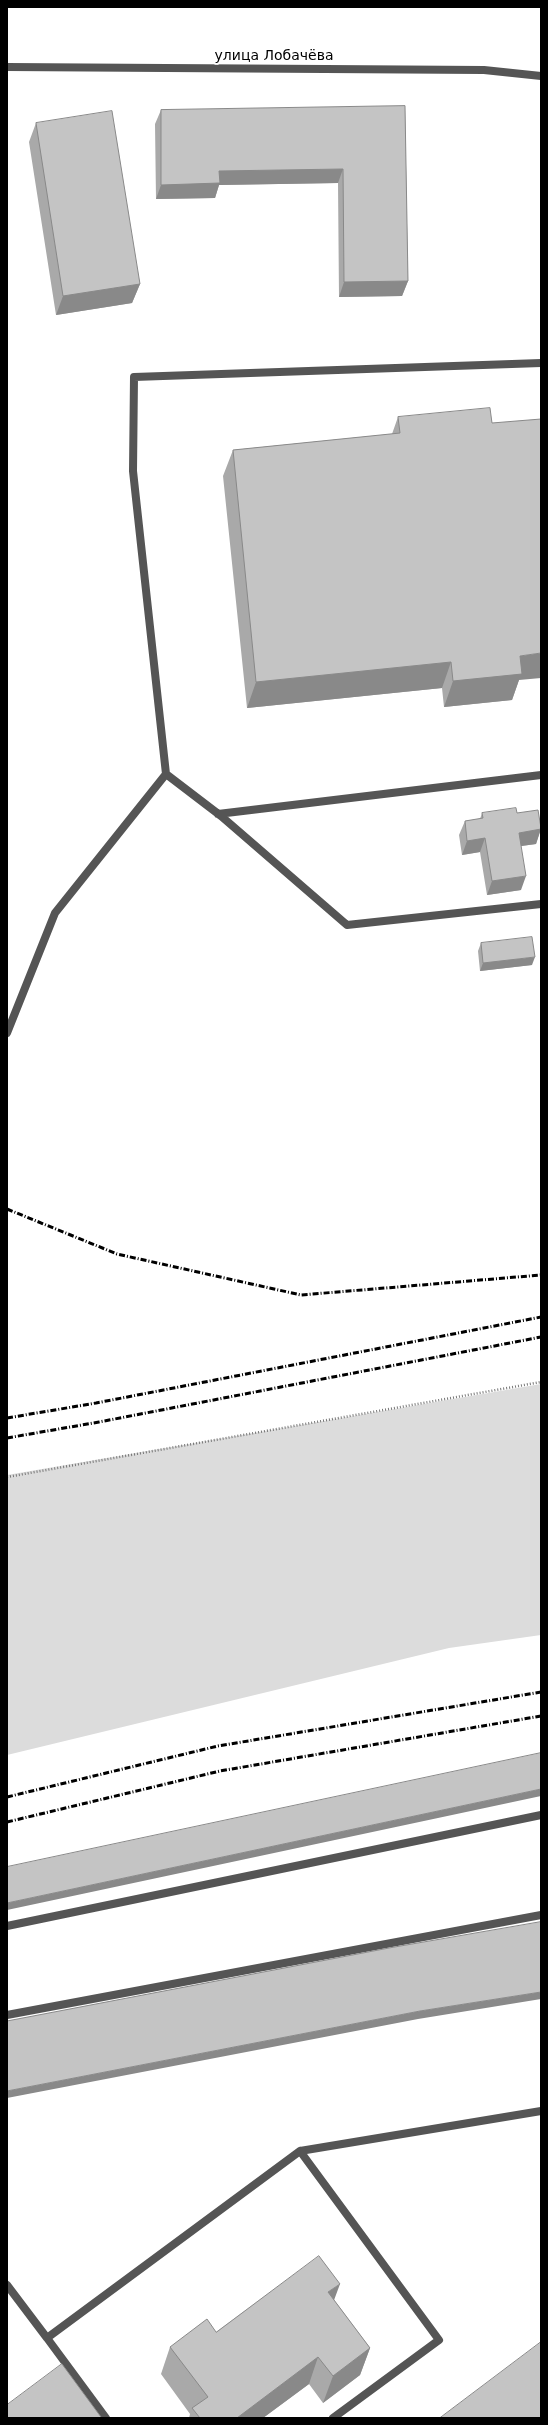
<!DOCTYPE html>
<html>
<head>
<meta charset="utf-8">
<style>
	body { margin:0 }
	#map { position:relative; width:548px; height:2425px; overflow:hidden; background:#fff; font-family:"DejaVu Sans",sans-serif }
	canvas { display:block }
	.frame { position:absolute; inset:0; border:8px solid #000; pointer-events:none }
</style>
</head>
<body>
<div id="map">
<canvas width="548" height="2425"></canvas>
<div class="frame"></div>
</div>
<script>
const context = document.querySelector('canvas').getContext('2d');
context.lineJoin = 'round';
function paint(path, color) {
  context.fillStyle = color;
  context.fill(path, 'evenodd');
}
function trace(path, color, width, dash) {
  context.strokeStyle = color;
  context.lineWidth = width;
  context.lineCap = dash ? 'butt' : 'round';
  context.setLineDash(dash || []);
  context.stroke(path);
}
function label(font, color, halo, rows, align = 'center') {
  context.font = font + ' "DejaVu Sans",sans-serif';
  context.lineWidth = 3.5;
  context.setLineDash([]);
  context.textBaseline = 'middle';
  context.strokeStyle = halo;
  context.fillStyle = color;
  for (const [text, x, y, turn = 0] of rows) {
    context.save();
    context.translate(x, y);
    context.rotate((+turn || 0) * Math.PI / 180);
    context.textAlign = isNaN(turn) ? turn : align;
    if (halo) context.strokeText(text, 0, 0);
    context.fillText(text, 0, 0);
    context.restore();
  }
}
const green = new Path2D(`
	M541,1384v251l-92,13 -442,107v-280z`);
const path = new Path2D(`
	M7,1477l534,-95`);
const service = new Path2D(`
	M541,363l-407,14 -1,94 33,303 55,42 126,109 194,-21
	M218,814l323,-39
	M7,1033l48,-120 111,-139
	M7,1926l534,-111
	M7,2015l534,-100
	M300,2151l139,189 -106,78
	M7,2285l40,53
	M106,2418l-59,-80 253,-187 241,-40`);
const minor = new Path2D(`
	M7,67l477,3 57,6`);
const rail = new Path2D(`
	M7,1209l110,45 184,41 240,-20
	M7,1418l89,-15 445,-86
	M7,1438l92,-16 442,-85
	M7,1797l211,-51 323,-54
	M7,1822l213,-51 321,-55`);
const wall = new Path2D(`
	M405,106l3,175 -6,15 -63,1 -1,-114 -119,2 -4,13 -59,1 -1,-75 6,-14z
	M36,123l104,161 -8,19 -76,12 -27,-173z
	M398,417l121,263 -7,20 -68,7 -2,-19 -195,20 -24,-232 10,-26 159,-16z
	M482,813h35l24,15 -5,16 -15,2v44l-34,5 -7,-43 -18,3 -3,-20 6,-14 15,-2z
	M481,943l51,22 -52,6 -2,-20z
	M334,2300l36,48 -10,27 -37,28 -14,-19 -46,34h-74l1,-4 -29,-40 9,-27 46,-15z`);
const shadedWall = new Path2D(`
	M343,169l-5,14 -119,2 -4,13 -59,1 5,-14 58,-14z
	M408,281l-6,15 -63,1 5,-15z
	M140,284l-8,19 -76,12 7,-19z
	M541,653v25l-22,2 -7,20 -68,7 9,-26 67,-25z
	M451,662l-9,26 -195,20 9,-26z
	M541,829l-5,15 -22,3 5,-14z
	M485,838l-5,14 -18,3 5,-14z
	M526,876l-5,14 -34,5 5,-14z
	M535,957l-3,8 -52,6 3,-8z
	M541,1789v7l-534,114v-7z
	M541,1992v7l-123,20 -411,79v-7l413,-80z
	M340,2284l-10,27 -2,-19z
	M370,2348l-10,27 -37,28 10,-27z
	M318,2357l-9,27 -46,34h-26z`);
const building = new Path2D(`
	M405,106l3,175 -64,1 -1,-113 -124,2 1,12 -59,2v-75z
	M112,111l28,173 -77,12 -27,-173z
	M490,408l2,15 49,-4v234l-21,3 2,18 -69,7 -2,-19 -195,20 -23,-232 167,-17 -2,-16z
	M516,808l1,5 21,-3 3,18v1l-22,4 7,43 -34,5 -7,-43 -18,3 -2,-20 18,-3 -1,-5z
	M532,937l3,20 -52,6 -2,-20z
	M541,1753v36l-534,114v-36z
	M541,1922v70l-121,19 -413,80v-70l382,-73z
	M319,2256l21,28 -12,8 42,56 -37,28 -15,-19 -81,61h-37l-8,-10 16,-11 -38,-50 37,-28 9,13z
	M541,2342v76h-101z
	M62,2364l39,53 -1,1h-93v-13z`);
const streetNames = [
	["улица Лобачёва",274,56]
];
paint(green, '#dcdcdc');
trace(path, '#777', 2.5, [1, 2]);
trace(service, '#555', 8);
trace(minor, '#555', 8);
trace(rail, '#000', 3, [6, 2, 1, 2]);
paint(wall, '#a9a9a9');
paint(shadedWall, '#898989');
paint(building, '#c4c4c4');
trace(building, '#898989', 1);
label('14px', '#000', '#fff', streetNames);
</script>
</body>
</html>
